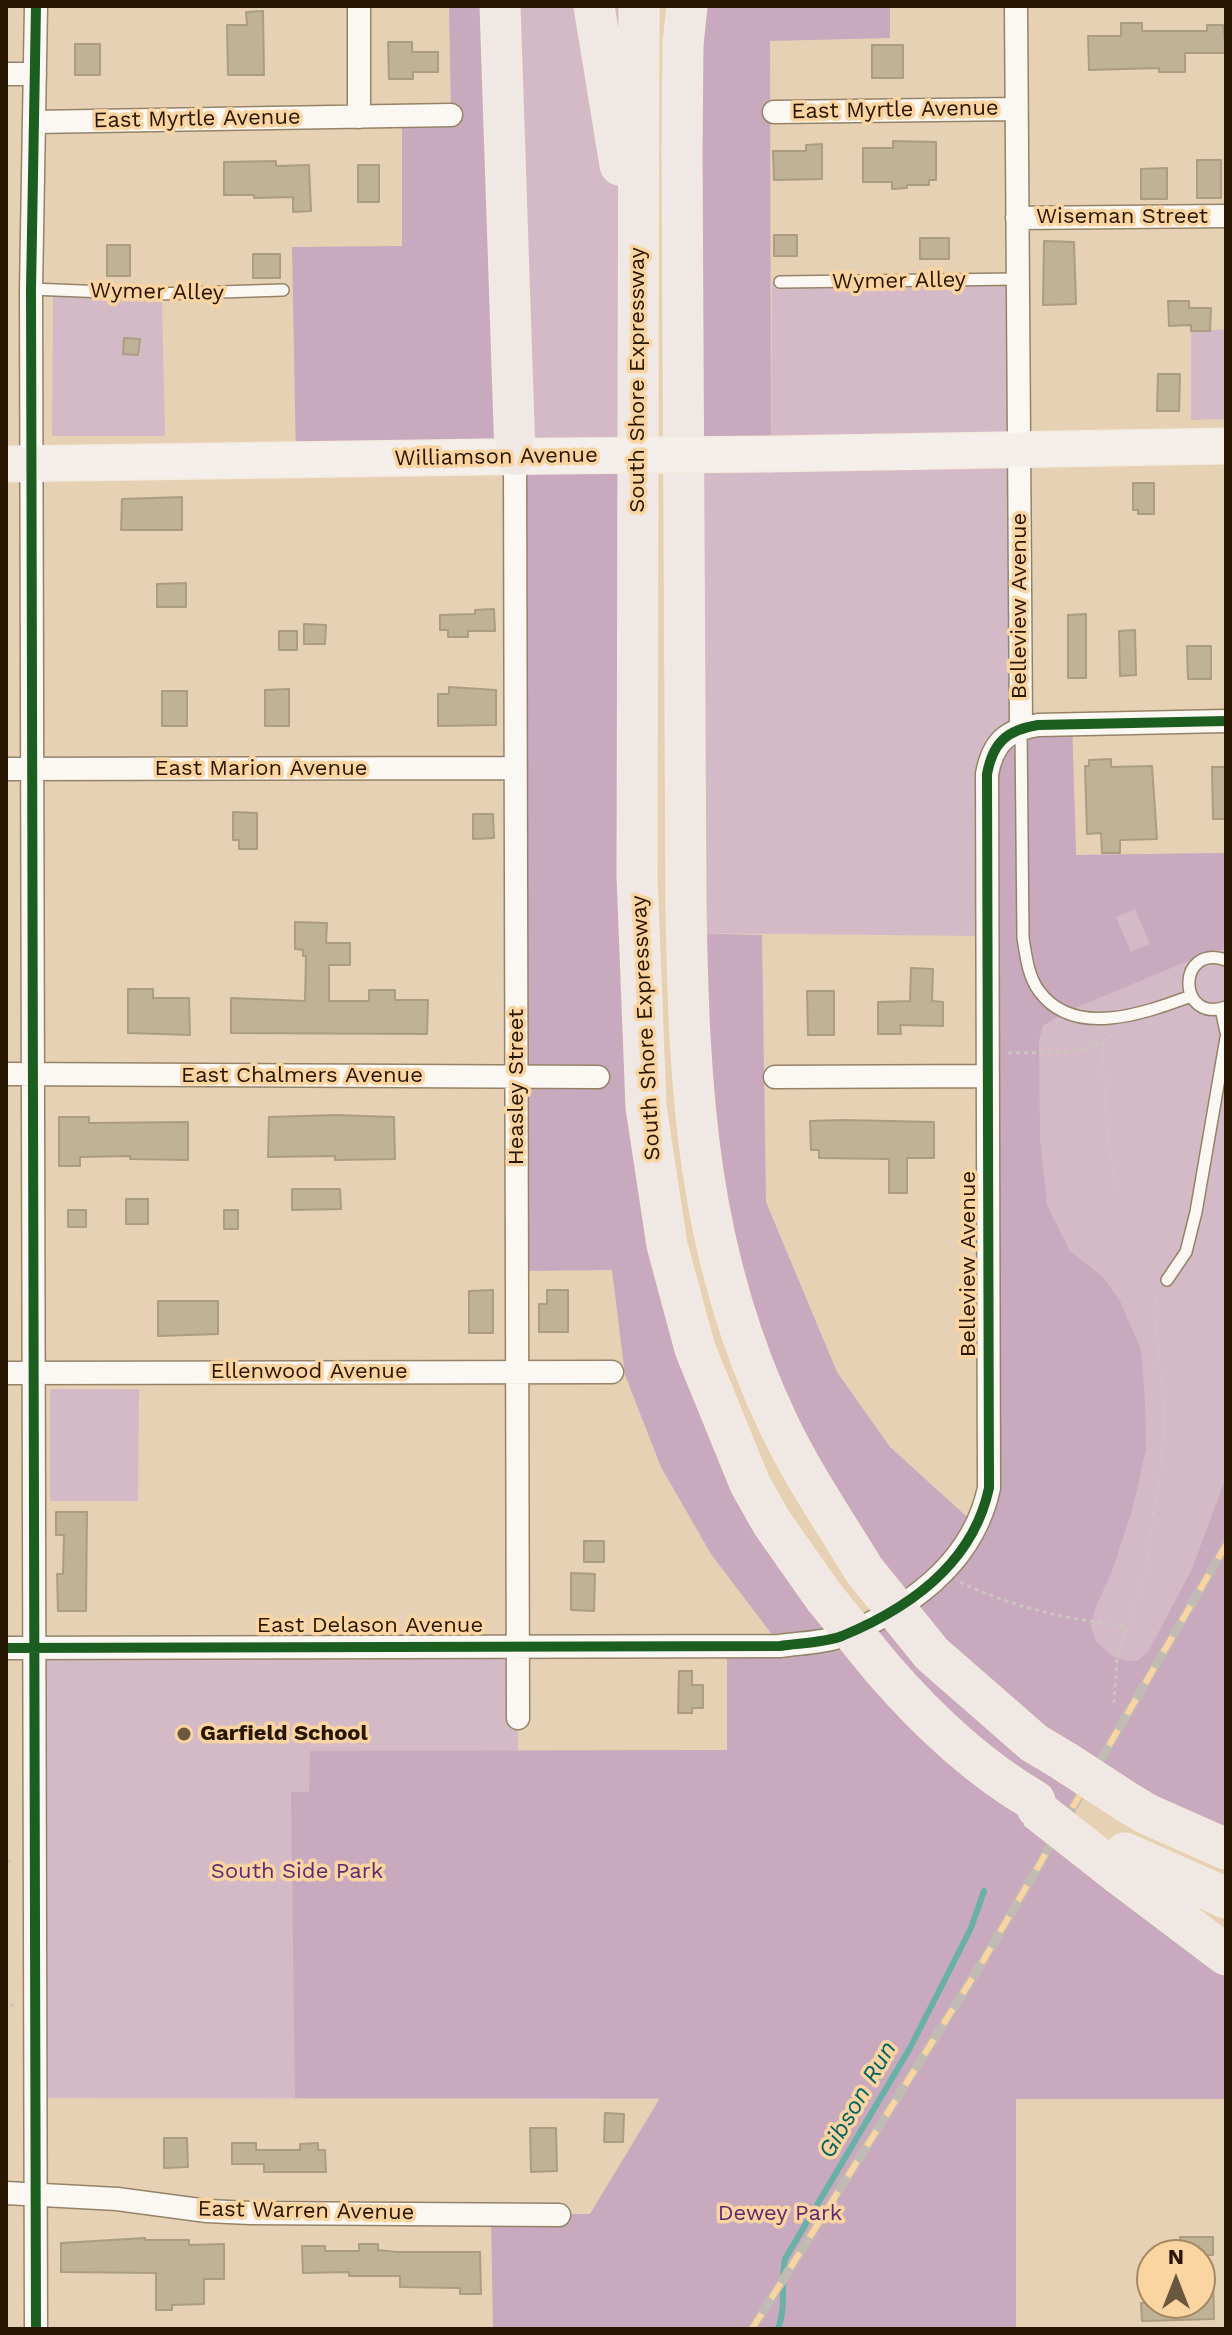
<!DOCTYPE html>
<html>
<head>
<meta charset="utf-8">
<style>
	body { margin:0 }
	#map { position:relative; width:1232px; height:2335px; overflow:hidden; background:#e6d1b5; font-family:"Work Sans",sans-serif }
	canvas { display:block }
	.frame { position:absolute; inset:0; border:8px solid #281600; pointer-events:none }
	.north { position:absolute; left:1136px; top:2239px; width:80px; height:80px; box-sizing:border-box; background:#fad4a1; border:2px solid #a68861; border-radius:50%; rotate:0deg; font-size:22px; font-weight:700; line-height:32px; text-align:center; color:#281600 }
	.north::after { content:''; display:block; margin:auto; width:28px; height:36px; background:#6a573f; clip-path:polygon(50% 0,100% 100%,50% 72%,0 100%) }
</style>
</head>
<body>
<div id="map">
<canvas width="1232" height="2335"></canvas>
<div class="frame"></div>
<div class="north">N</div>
</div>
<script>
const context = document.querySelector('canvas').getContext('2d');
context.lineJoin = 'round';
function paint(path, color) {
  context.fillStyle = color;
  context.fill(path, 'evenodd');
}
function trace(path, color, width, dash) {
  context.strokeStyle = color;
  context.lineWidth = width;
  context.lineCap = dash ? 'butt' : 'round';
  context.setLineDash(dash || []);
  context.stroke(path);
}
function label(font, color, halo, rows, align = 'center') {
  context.font = font + ' "Work Sans",sans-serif';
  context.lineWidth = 7;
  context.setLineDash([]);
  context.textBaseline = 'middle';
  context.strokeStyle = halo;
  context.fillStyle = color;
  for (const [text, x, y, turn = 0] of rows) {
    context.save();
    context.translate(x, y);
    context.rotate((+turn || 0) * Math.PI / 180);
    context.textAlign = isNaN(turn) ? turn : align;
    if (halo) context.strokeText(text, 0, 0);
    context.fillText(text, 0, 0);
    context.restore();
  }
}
const green = new Path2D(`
	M500,6h139l-1,451 -123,-1z
	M1018,279l3,448 51,-4 4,132 150,-2v692l-243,416 -323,138 -625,-1 -1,-450 484,-2v105l265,-1 57,-113 138,-110 9,-591 -300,-3 -3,-478 87,-1 1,-172z
	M53,296l109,6 3,134h-113z
	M1226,329v90l-35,1v-89z
	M50,1389h89l-1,112h-88z`);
const forest = new Path2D(`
	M449,6h51l15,450 123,1 3,558 54,334 156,282 44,-23 -157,-284 -51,-391 75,2 4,267 71,170 53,75 87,79 18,-779 77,-24 4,132 150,-2v96l-14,2 -147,61 -22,14 -4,14 1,100 7,65 23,46 33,26 17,24 21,49 4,50 1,49 -13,58 -22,67 -16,34 -4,19 5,14 16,15 14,5h11l11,-9 44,-83 34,-92v372l-136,-71 -30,51 166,126v144h-210v230h-523l-2,-115h99l70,-116h-365l-4,-306h18l1,-41 417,-1v-104l53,-1 -69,-91 -50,-87 -36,-92 -13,-105 -95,1 -3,-814 -218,3 -4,-213 110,-1v-130l49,-1zM1135,909l15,35 -19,8 -15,-35z
	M687,6h203v32l-120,3 1,413 -87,1z`);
const stream = new Path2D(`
	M778,2329c9,-23 2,-46 7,-70l125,-211 61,-120 13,-37`);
const building = new Path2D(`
	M263,11l1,64h-36l-1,-50h20l-1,-13z
	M1121,23h21v8h65v-6h16l3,28h-41v19h-26v-4l-70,2 -1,-34h33z
	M388,42h24v10h26v20h-25v7h-24z
	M75,44h25v31h-25z
	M872,45h31v33h-31z
	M893,141l43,1v38h-7v5h-22v3l-15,1v-7h-29v-34h30z
	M822,144v35l-48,1 -1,-29h33v-6z
	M1197,160h24v38h-24z
	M276,161v5l33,-1 2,46 -18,1v-15l-39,1v-3h-30v-33z
	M358,165h21v37h-21z
	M1167,168v31h-26v-30z
	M774,235h23v21h-23z
	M920,238h29v21h-29z
	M1044,241l30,1 2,62 -33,1z
	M107,245h23v31h-23z
	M253,254h27v24h-27z
	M1168,301h21v7h22l-1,23h-19v-6l-22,1z
	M124,338l16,1 -2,16 -15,-1z
	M1158,374h22l-1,37h-22z
	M1133,483h21v31h-16v-4h-5z
	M182,497v33h-61l1,-31z
	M186,583v24h-29v-23z
	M494,609l1,22h-27v6h-20v-7h-8v-15l35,-1v-4z
	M1086,614v64h-18v-63z
	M304,624l22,1 -1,19h-21z
	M1135,630l1,45 -16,1 -1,-45z
	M279,631h18v19h-18z
	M1187,646h24v33h-23z
	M449,687l47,3v35l-58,1v-32h11z
	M289,689v37h-24v-36z
	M162,691h25v35h-25z
	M1111,759v8l41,-1 5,73 -37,1v13h-18l-1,-20 -14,1 -2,-68h4v-6z
	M1212,767h14v52h-13z
	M233,812l24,1v36h-18v-9h-6z
	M473,814h20l1,24 -21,1z
	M295,922l32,1 -1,20h24v22h-21v36h40v-11h26v10h33l-1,34 -196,-1v-35l74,3 1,-45h-3v-6l-8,-1z
	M911,968l22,1 -1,32 11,1v24l-43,-1 1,9h-23v-32l32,-1z
	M128,989h25v9h36l1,37 -62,-2z
	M807,991h27v44h-26z
	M335,1115l59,2 1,42 -60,1v-4l-67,1 1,-40z
	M59,1117h30v6l99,-1v38l-58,-1v-3l-50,1v9h-21z
	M843,1120l91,2v36h-27v35h-18v-34l-70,-1v-8h-8l-1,-29z
	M292,1189h48l1,20 -49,1z
	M126,1199h22v25h-22z
	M68,1210h18v17h-18z
	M224,1210h14v19h-14z
	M493,1290v43h-24v-42z
	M547,1290h21v42h-29v-28h8z
	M158,1301h60v33l-60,2z
	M56,1512h31l-1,99h-28l-1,-37h6l1,-39h-8z
	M584,1541h20v21h-20z
	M571,1573l24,1 -1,37 -23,-1z
	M679,1671h13v14h11v23h-11v5h-14z
	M605,2113l19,1 -1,28h-19z
	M530,2128h26l1,43 -26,1z
	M164,2138h23l1,29 -24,1z
	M232,2143h24v7h44v-6l18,-1v7h7l1,22h-62v-8h-32z
	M1180,2237h33v18h-32z
	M145,2238v2h44v5l35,-1v35h-20v25l-32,1v5h-16v-37l-95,-1v-29z
	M359,2244h19v6l18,2h84l1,42h-21v-6l-60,-1v-11h-51v-4l-46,1 -1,-27h23v5h34z
	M1200,2273h13l1,46 -72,2 -1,-18h59z`);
const path = new Path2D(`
	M1102,1043l5,86 9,59
	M1008,1053c30,-1 83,4 104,-19
	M960,1582c54,26 109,38 168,44
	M1114,1703l3,-44 29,-93 15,-103 3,-35 -1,-33 -9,-87 4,-15
	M14,2005h-7l-1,-144h9`);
const service = new Path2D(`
	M780,282l238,-3
	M31,289l126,5 126,-4
	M1021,728l2,210c3,18 5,38 16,53 36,49 108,21 152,5
	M1226,960c-50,-17 -49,64 0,47
	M1221,1009l5,23
	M1167,1280l19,-28 10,-40 30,-174`);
const minor = new Path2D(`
	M359,6v111
	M1016,6l5,722
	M6,74h29
	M774,112l242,-3
	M35,122l416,-7
	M1017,218l209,-2
	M515,456l3,1262
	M6,769l509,-1
	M6,1074l592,3
	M775,1077l213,-1
	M6,1373l606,-1
	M6,1648l774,-2c20,-3 43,-3 62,-10 68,-28 131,-73 147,-148l-2,-714c6,-32 20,-44 51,-49l188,-4
	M6,2193l111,6 90,12 43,2 309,2
	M36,2329l-5,-2040 5,-283`);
const primary = new Path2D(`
	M771,454l455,-8
	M6,464l549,-8`);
const motorway = new Path2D(`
	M500,6l15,450
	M594,6l26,159
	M639,6l-2,870 9,231 21,138 28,104 55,135 22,39 52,74
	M687,6l-4,38 -1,107 4,755c3,184 11,347 92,517 24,51 57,99 86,147
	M932,1654l102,89 30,18
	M882,1668c45,52 94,99 153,133
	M1130,1804l17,10 79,35
	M1125,1853l101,45
	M1120,1875l106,80`);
const rail = new Path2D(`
	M752,2329l231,-368 243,-416`);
const primaryBridge = new Path2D(`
	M555,456l216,-2`);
const motorwayBridge = new Path2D(`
	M864,1570l68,84
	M824,1597l58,71
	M1064,1761l66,43
	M1036,1809l84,66`);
const cycleway = new Path2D(`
	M6,1648l774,-2c20,-3 43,-3 62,-10 68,-28 131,-73 147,-148l-2,-714c6,-32 20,-44 51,-49l188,-4
	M36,2329l-5,-2040 5,-283`);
const markers = [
	[184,1734,8,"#6a573f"]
];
const streetNames = [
	["East Myrtle Avenue",895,110,-1],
	["East Myrtle Avenue",197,119,-1],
	["Wiseman Street",1122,217],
	["Wymer Alley",899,281,-1],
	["Wymer Alley",157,292,1],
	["South Shore Expressway",638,380,-90],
	["Williamson Avenue",496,457,-1],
	["Belleview Avenue",1020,606,-90],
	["East Marion Avenue",261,769],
	["South Shore Expressway",646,1028,-93],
	["East Chalmers Avenue",302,1076],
	["Heasley Street",517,1087,-90],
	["Belleview Avenue",969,1264,-90],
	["Ellenwood Avenue",309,1372],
	["East Delason Avenue",370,1626],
	["East Warren Avenue",306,2211,1]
];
const poiNames = [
	["Garfield School",200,1734]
];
const parkNames = [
	["South Side Park",297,1872],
	["Dewey Park",780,2214]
];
const waterNames = [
	["Gibson Run",858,2100,-60]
];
paint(green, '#d4b9c7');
paint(forest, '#c8a9be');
trace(stream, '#69b1a7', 6);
paint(building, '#c0b297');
trace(building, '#ab9d82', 2);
trace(service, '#958367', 14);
trace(minor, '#958367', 25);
trace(primary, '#f4eade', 37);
trace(motorway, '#f4eade', 41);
trace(path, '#ccc6be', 3, [4, 4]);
trace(service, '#fbf8f4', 11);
trace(minor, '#fbf8f4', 22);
trace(primary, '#f5efeb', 34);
trace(motorway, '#f0e8e4', 38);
trace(rail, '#c1bcb3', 9);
trace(rail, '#fad4a1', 6, [18]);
trace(primaryBridge, '#f4eade', 37, []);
trace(motorwayBridge, '#f4eade', 41, []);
trace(primaryBridge, '#f5efeb', 34);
trace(motorwayBridge, '#f0e8e4', 38);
trace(cycleway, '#1b5e20', 10);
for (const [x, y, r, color] of markers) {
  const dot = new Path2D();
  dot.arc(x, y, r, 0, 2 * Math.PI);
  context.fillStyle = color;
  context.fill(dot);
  trace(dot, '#fad4a1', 3);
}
label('22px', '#281600', '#fad4a1', streetNames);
label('bold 22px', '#281600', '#fad4a1', poiNames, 'left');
label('22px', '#5c2a73', '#fad4a1', parkNames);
label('italic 24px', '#006261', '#fad4a1', waterNames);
</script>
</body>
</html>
